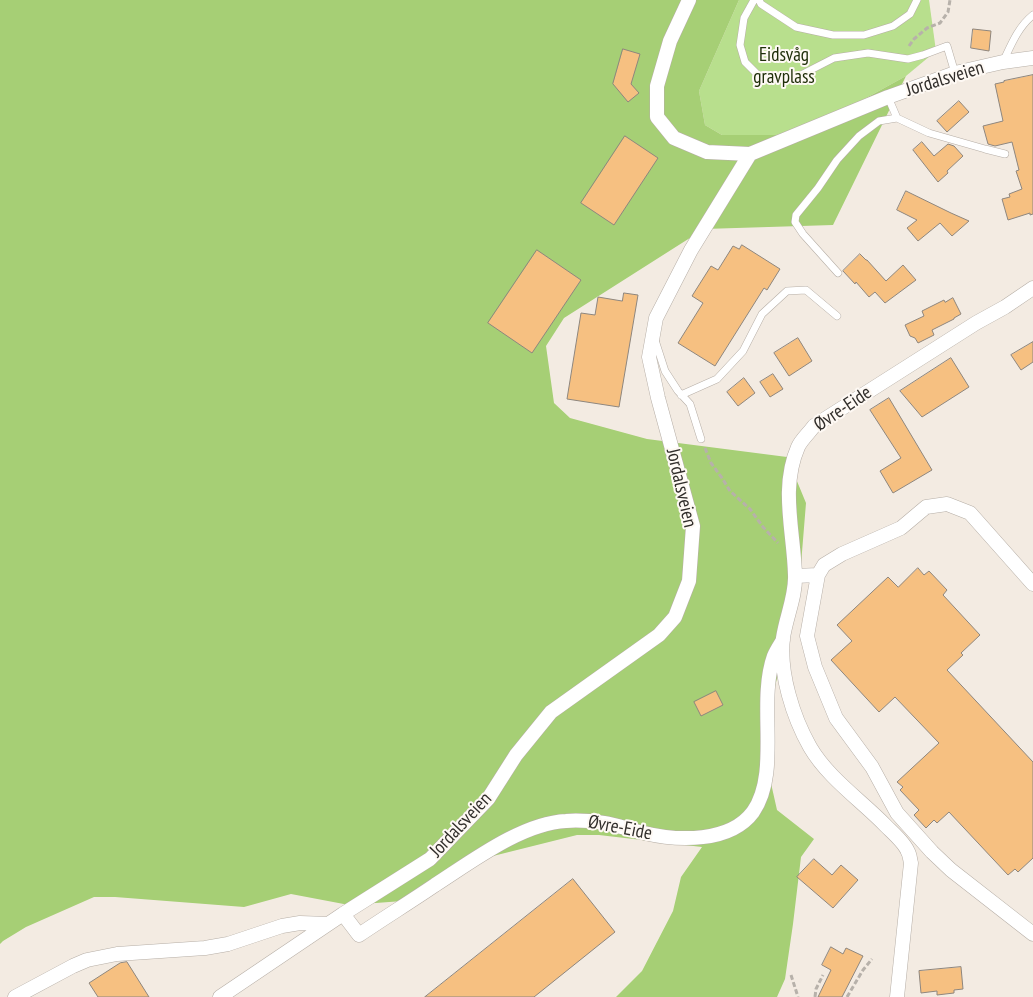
<!DOCTYPE html>
<html>
<head>
<meta charset="utf-8">
<style>
	body { margin:0 }
	canvas { display:block; background:#f3ebe2 }
</style>
</head>
<body>
<canvas width="1033" height="997"></canvas>
<script>
const context = document.querySelector('canvas').getContext('2d');
context.lineJoin = 'round';
function paint(path, color) {
  context.fillStyle = color;
  context.fill(path, 'evenodd');
}
function trace(path, color, width, dash) {
  context.strokeStyle = color;
  context.lineWidth = width;
  context.lineCap = dash ? 'butt' : 'round';
  context.setLineDash(dash || []);
  context.stroke(path);
}
function label(font, color, halo, rows, align = 'center') {
  context.font = font + ' "PT Sans Narrow",sans-serif';
  context.lineWidth = 4;
  context.setLineDash([]);
  context.textBaseline = 'middle';
  context.strokeStyle = halo;
  context.fillStyle = color;
  for (const [text, x, y, turn = 0] of rows) {
    context.save();
    context.translate(x, y);
    context.rotate((+turn || 0) * Math.PI / 180);
    context.textAlign = isNaN(turn) ? turn : align;
    if (halo) context.strokeText(text, 0, 0);
    context.fillText(text, 0, 0);
    context.restore();
  }
}
const green = new Path2D(`
	M739,0h190l7,51 -30,25 -89,49 -27,10h-68l-17,-10 -6,-34z`);
const forest = new Path2D(`
	M0,0h739l-40,91 6,34 17,10h68l27,-10 89,-49 -73,149 -129,4 -140,89 -18,28 8,57 16,15 77,21 140,18 19,46 -7,86 -31,126v55l9,40 37,29 -13,18 -8,67 -8,55 -8,18h-161l26,-26 31,-60 8,-34 21,-30 -103,-12h-22l-100,25 -61,40 -67,5 -58,-11 -47,13 -129,-10h-21l-68,30 -23,14 -3,3z`);
const building = new Path2D(`
	M973,29l18,2 -2,20 -18,-3z
	M623,49l17,5 -9,30 8,9 -11,9 -15,-18z
	M1033,75v139l-3,1v-2l-22,7 -6,-21 8,-2 -1,-3 13,-5 -6,-18 3,-1 -7,-28 -17,4 -7,-2 -5,-18 20,-5 -8,-37 9,-2v-1z
	M959,101l10,11 -22,20 -10,-11z
	M625,136l33,22 -44,67 -33,-22z
	M922,142l12,14 14,-12 6,2 9,10 -16,15 1,2 -10,9 -25,-32z
	M906,191l45,22 18,8 -17,15 -12,-13 -22,18 -11,-13 10,-8 -20,-10z
	M742,245l38,24 -13,21 -3,-2 -49,78 -37,-23 25,-40 -11,-7 19,-30 7,4 15,-24 6,3z
	M537,250l44,30 -49,73 -44,-30z
	M860,254l6,6h1l19,21 17,-16 13,15 -31,23 -10,-11 -6,5 -13,-15 -1,2 -12,-13z
	M624,293l14,2 -19,112 -52,-8 14,-86 14,2 3,-18 24,4z
	M953,298l8,16 -7,4v1l-22,11 2,5 -16,8 -3,-5 -5,-2 -5,-11 19,-9 -2,-5 22,-11 1,2z
	M798,338l14,23 -23,15 -15,-23z
	M1033,342v20l-12,8 -10,-15z
	M951,358l18,29 -47,30 -22,-26z
	M773,374l10,15 -13,8 -10,-15z
	M744,378l11,15 -17,13 -11,-14z
	M889,398l43,72 -39,23 -13,-22 21,-13 -31,-48z
	M918,568l6,7 5,-4 18,19 -4,5 37,40 -19,18 2,2 -16,15 86,92v96l-15,14 -3,-3 -7,6 -59,-63 -12,11 -3,-3 -8,8 -12,-13 5,-5 -19,-20 3,-3 -6,-5 42,-39 -44,-46 -16,15 -48,-52 21,-19 -15,-16 51,-48 10,10z
	M716,691l7,14 -22,11 -7,-14z
	M814,859l18,16 9,-10 17,15 -25,28 -36,-31z
	M573,879l42,53 -81,65h-109z
	M831,947l12,7 3,-6 17,8 -21,41h-24l13,-27 -9,-5z
	M127,962l22,35h-51l-9,-14 31,-20z
	M961,967l2,22 -9,1v3l-17,2v-4l-16,2 -2,-22z`);
const path = new Path2D(`
	M909,46l5,-7 13,-11 13,-5 8,-11 2,-12
	M705,448l6,15 11,15 8,13 20,18 13,18 15,16
	M791,975l7,22
	M815,997l1,-8 7,-14
	M847,997l16,-27 9,-11`);
const lane = new Path2D(`
	M754,0l-10,18 -4,27 5,17 14,14 19,3 19,-2 37,-19 34,-5 40,6 15,-4 24,-9 8,27
	M759,0l2,4 35,23 37,8h31l29,-9 17,-12 7,-14
	M1003,62c8,-17 15,-35 30,-47
	M888,97l9,21 32,15 56,16 20,5
	M838,273l-35,-39 -8,-12 1,-7 22,-27 19,-28 22,-24 20,-15 18,-3
	M655,340l10,31 13,20 12,13 11,35
	M681,395l36,-16 26,-28 19,-37 25,-23 19,-1 31,26`);
const street = new Path2D(`
	M689,0l-19,41 -13,45v31l17,21 33,14 43,2
	M818,575l6,-10 18,-11 59,-26 25,-21 21,-3 23,9 63,71
	M795,576l23,-1 -11,61 8,31 21,51 36,49 25,46 35,39 19,18 82,64
	M343,914l16,21c25,-17 51,-33 76,-50 36,-23 87,-62 131,-64 12,-1 25,0 38,2 13,2 26,7 40,10 34,8 86,10 109,-21 28,-40 4,-109 21,-156 2,-5 6,-11 9,-16
	M15,997l58,-31 14,-6 30,-6 88,-6 23,-4 54,-18 18,-3 28,1
	M220,997l123,-83 87,-55 58,-60 28,-44 35,-43 108,-77 16,-18 14,-36 4,-55 -35,-128 -9,-41 7,-39 35,-68 59,-96 138,-57 67,-24 48,-11 30,-4
	M897,997l14,-134c-1,-3 -1,-8 -3,-11 -3,-9 -15,-19 -22,-26 -24,-25 -58,-48 -76,-79 -17,-30 -31,-74 -27,-109 3,-21 13,-42 12,-63 -1,-43 -15,-87 3,-128 3,-7 11,-14 16,-21l162,-103 29,-16 28,-19`);
const parkNames = [
	["Eidsvåg",784,56],
	["gravplass",784,78]
];
const streetNames = [
	["Jordalsveien",945,79,-17],
	["Øvre-Eide",843,409,-34],
	["Jordalsveien",681,488,77],
	["Jordalsveien",461,825,-47],
	["Øvre-Eide",620,828,11]
];
paint(green, '#b8df8d');
paint(forest, '#a6cf75');
paint(building, '#f6c081');
trace(building, '#8e867e', 1);
trace(lane, '#b6aea6', 8);
trace(street, '#b6aea6', 15);
trace(path, '#b7b1aa', 3, [5, 2.5]);
trace(lane, '#fff', 7);
trace(street, '#fff', 14);
label('19px', '#202f0a', '#fef9f4', parkNames);
label('19px', '#312e2b', '#fef9f4', streetNames);
</script>
</body>
</html>
